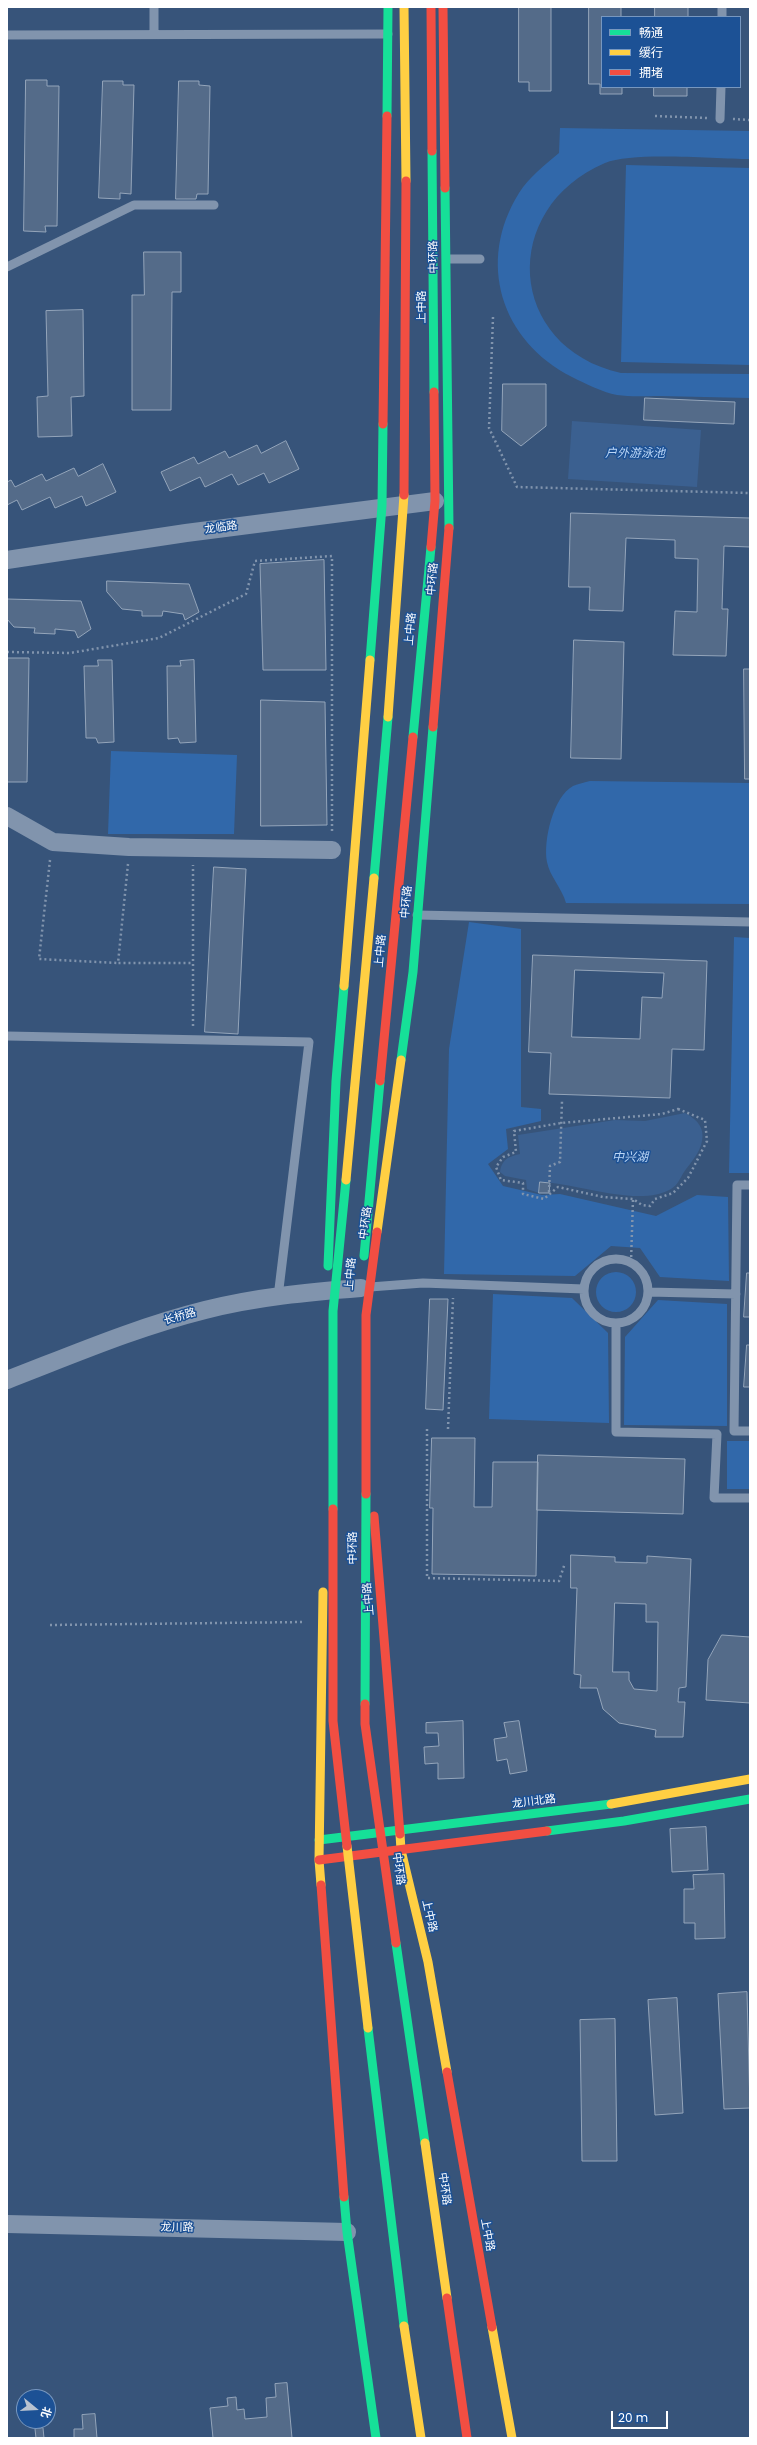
<!DOCTYPE html>
<html>
<head>
<meta charset="utf-8">
<style>
	body { margin:0 }
	#map { position:relative; width:757px; height:2445px; overflow:hidden; background:#37547a; font-family:Poppins,"Noto Sans SC",sans-serif }
	canvas { display:block }
	.frame { position:absolute; inset:0; border:8px solid #fff; pointer-events:none }
	.legend { position:absolute; left:601px; top:16px; width:140px; height:72px; box-sizing:border-box; background:#1c5195; border:1px solid #7797bf; margin:0; padding:5px 7px; list-style:none; font-size:12px; color:#fff }
	.legend li { display:flex; align-items:center; gap:8px; height:20px }
	.legend b { width:20px; border:1px solid #7797bf }
	.north { position:absolute; left:16px; top:2389px; width:40px; height:40px; box-sizing:border-box; background:#1c5195; border:1px solid #7797bf; border-radius:50%; rotate:108deg; font-size:11px; font-weight:700; line-height:16px; text-align:center; color:#fff }
	.north::after { content:''; display:block; margin:auto; width:14px; height:18px; background:#b9c3d0; clip-path:polygon(50% 0,100% 100%,50% 72%,0 100%) }
	.scale { position:absolute; left:611px; top:2411px; width:57px; height:18px; box-sizing:border-box; border:2px solid #fff; border-top:0; padding-left:5px; font-size:12px; line-height:14px; white-space:nowrap; color:#fff; -webkit-text-stroke:3px #1c5195; paint-order:stroke }
</style>
</head>
<body>
<div id="map">
<canvas width="757" height="2445"></canvas>
<div class="frame"></div>
<ul class="legend">
<li><b style="height:5px;background:#16e098"></b>畅通</li>
<li><b style="height:5px;background:#ffcf43"></b>缓行</li>
<li><b style="height:5px;background:#f24e42"></b>拥堵</li>
</ul>
<div class="north">北</div>
<div class="scale">20 m</div>
</div>
<script>
const context = document.querySelector('canvas').getContext('2d');
context.lineJoin = 'round';
function paint(path, color) {
  context.fillStyle = color;
  context.fill(path, 'evenodd');
}
function trace(path, color, width, dash) {
  context.strokeStyle = color;
  context.lineWidth = width;
  context.lineCap = dash ? 'butt' : 'round';
  context.setLineDash(dash || []);
  context.stroke(path);
}
function label(font, color, halo, rows, align = 'center') {
  context.font = font + ' Poppins,"Noto Sans SC",sans-serif';
  context.lineWidth = 3;
  context.setLineDash([]);
  context.textBaseline = 'middle';
  context.strokeStyle = halo;
  context.fillStyle = color;
  for (const [text, x, y, turn = 0] of rows) {
    context.save();
    context.translate(x, y);
    context.rotate((+turn || 0) * Math.PI / 180);
    context.textAlign = isNaN(turn) ? turn : align;
    if (halo) context.strokeText(text, 0, 0);
    context.fillText(text, 0, 0);
    context.restore();
  }
}
const green = new Path2D(`
	M560,128l190,3v28c-34,0 -118,-8 -145,4 -106,45 -99,184 16,210l129,1v24c-30,-1 -60,-1 -91,-2 -13,0 -29,1 -42,-1 -15,-3 -31,-11 -45,-18 -71,-36 -96,-115 -53,-184 9,-15 27,-29 40,-40z
	M626,165l124,3v197l-129,-3z
	M111,751l126,4 -3,79h-126z
	M590,781l160,2v121l-184,-1c-4,-15 -16,-26 -19,-41 -4,-21 6,-65 26,-76 5,-2 12,-4 17,-5z
	M469,922l52,7v178l20,2v12l-35,8 2,20 -20,15 15,22 39,9 18,-1 96,22 41,-21 31,2 1,84 -69,-4 -20,-29 -29,-2 -36,30 -131,-2 5,-225z
	M734,937l16,1v235h-21z
	M596 1292a20 20 0 1 1 40 0a20 20 0 1 1-40 0Z
	M493,1294l79,4 36,35 1,90 -120,-4z
	M658,1300l69,4v122l-103,-1 1,-88z
	M727,1441h23v48h-23z`);
const water = new Path2D(`
	M572,421l129,9 -4,57 -129,-8z
	M685,1113c11,6 20,14 17,28 -2,12 -11,21 -18,31 -4,6 -6,13 -13,17 -32,19 -94,-6 -131,-7l-1,11 -12,-4 -1,-9 -21,-4 -5,-4c2,-13 8,-15 20,-18l-2,-19 97,-15 30,1z`);
const building = new Path2D(`
	M519,7h32v84h-22v-9h-10z
	M589,7h32v10h-19v70h20v7h-22v-10h-11z
	M655,7h33v10h-33z
	M26,80h21v6h12l-2,140h-12l1,6 -22,-1z
	M103,81h20v4h11l-3,109 -11,-1v6l-21,-1z
	M179,81h20v4l11,1 -2,108h-11l-1,5h-20z
	M654,87h33v9h-33z
	M144,252h37v40h-9l-1,118h-39v-115h12z
	M83,310l1,86 -13,1 1,39 -34,1 -1,-40 11,-1 -2,-85z
	M503,384h43v42l-25,20 -19,-15z
	M645,398l90,4 -1,22 -90,-4z
	M286,441l13,28 -30,14 -5,-10 -26,12 -6,-11 -27,13 -5,-10 -30,14 -9,-19 33,-15 4,7 27,-13 4,7 28,-13 4,8z
	M103,464l13,28 -30,14 -4,-10 -27,12 -5,-11 -28,13 -5,-10 -10,5v-23l4,-2 4,7 27,-13 4,7 28,-13 4,8z
	M571,513l179,5v29l-26,-1 -2,63h6l-2,47 -53,-1 2,-44 22,1 1,-53 -23,-1v-18l-49,-2 -3,73 -34,-1 1,-23h-21z
	M324,560l2,110h-63l-3,-106z
	M107,581l82,3 10,28 -14,8 -2,-6 -20,-3 -1,5h-20v-5l-20,-2 -15,-17z
	M7,599l74,2 10,28 -13,9 -3,-7 -20,-2v5l-21,-1 1,-5 -21,-1 -7,-8z
	M574,640l50,2 -3,117 -50,-1z
	M7,658h22l-2,124h-20z
	M98,660h14l2,82 -16,1 -2,-5h-10l-2,-72h14z
	M194,660l2,82 -16,1 -2,-5 -10,1 -1,-73h14l-1,-5z
	M744,669h6v110h-5z
	M261,700l64,2 2,123 -66,1z
	M214,867l32,2 -8,165 -33,-2z
	M533,955l174,6 -3,89 -32,-1 -2,49 -121,-4 2,-41 -22,-1zM575,970l89,3 -2,25 -20,-1 -2,42 -68,-2z
	M540,1182l10,1 -1,10h-10z
	M747,1273h3v44h-6z
	M430,1299h18l-5,111 -17,-1z
	M747,1345h3v42h-6z
	M432,1438h43l-1,69h18l1,-45h45l-2,114 -104,-2 1,-66h-3z
	M538,1455l147,4 -2,55 -146,-4z
	M571,1555l44,2v5l32,1v-7l44,3 -5,128 -7,1 -1,14h7l-2,35h-28l1,-7 -37,-7 -16,-14 -6,-21h-17l1,-13 -7,-1 3,-86h-6zM615,1603l31,1v18h12l-1,69 -23,-2 -5,-9v-8h-16z
	M722,1635l28,2v66l-44,-3 2,-40z
	M463,1721l1,57 -26,1v-16l-13,1 -1,-17 15,-1 -1,-13h-12v-10z
	M519,1721l8,50 -17,3 -3,-15 -10,2 -3,-22 13,-2 -3,-14z
	M706,1827l2,43 -36,2 -2,-43z
	M724,1874l1,64 -30,1v-16h-11v-34h10l-1,-14z
	M747,1992l3,116 -26,1 -6,-115z
	M677,1998l6,115 -28,2 -7,-115z
	M615,2019l2,142h-35l-2,-141z
	M287,2383l5,55h-79l-3,-30 18,-2 -1,-8 9,-1 1,13 7,-1 1,10 22,-2 -1,-19 10,-1 -1,-13z
	M95,2414l2,24h-23v-9h9l-1,-14z
	M43,2428l1,10h-10h2l-1,-9z`);
const path = new Path2D(`
	M655,116l53,2
	M733,119l17,1
	M493,317l-4,111 28,59 233,6
	M7,652l63,1 89,-15 87,-44 9,-33 77,-5v275
	M50,860l-11,99 79,4
	M128,864l-10,99h75
	M193,1026v-161
	M678,1109l27,11 2,21 -19,37 -15,15 -18,6 -5,7 -8,-1 -9,-6 -30,-2 -45,-10 -14,12 -21,-5v-11l-22,-3 -5,-13 7,-10 13,-5 -2,-21 47,-8 101,-9z
	M549,1192l1,-26 10,-4 2,-61
	M631,1262l2,-63
	M427,1429v149l132,3 6,-18
	M448,1429l5,-131
	M50,1625l254,-3`);
const lane = new Path2D(`
	M154,7v26
	M722,17v-10
	M7,35l381,-1
	M720,119l1,-32
	M447,259h33
	M7,267l127,-62h80
	M417,915l333,7
	M7,1036l302,6 -31,255
	M750,1185h-13l-3,246h16
	M584 1291a32 32 0 1 1 64 0a32 32 0 1 1-64 0Z
	M370,1287l53,-4 161,6
	M648,1292l88,2
	M616,1323v109l101,2 -3,64h36`);
const street = new Path2D(`
	M7,560l179,-27 249,-32
	M7,816l46,26 76,5 203,3
	M7,1380c65,-25 130,-53 198,-70 51,-13 104,-18 156,-22
	M7,2224l340,8`);
const fast = new Path2D(`
	M387,116l1,-109
	M432,151l2,241
	M370,660l12,-154 1,-82
	M413,737l18,-190
	M364,1256l16,-175
	M328,1266l8,-185 8,-95
	M547,1831l77,-10 126,-22
	M319,1840l292,-36
	M344,2197l3,35 29,206`);
const slow = new Path2D(`
	M344,986l26,-326
	M611,1804l139,-25
	M400,1834l1,16 27,112 19,110
	M321,1885l-2,-25 4,-268
	M492,2327l20,111`);
const jam = new Path2D(`
	M431,7l1,144
	M383,424l4,-308
	M431,547l4,-46 -1,-109
	M380,1081l33,-344
	M374,1516l26,318
	M319,1860l228,-29
	M321,1885l23,312
	M447,2072l45,255`);
const fastBridge = new Path2D(`
	M445,188l4,340
	M374,878l14,-161
	M401,1060l12,-88 20,-245
	M333,1509v-198l13,-131
	M365,1704l1,-210
	M396,1943l29,200
	M368,2028l36,298`);
const slowBridge = new Path2D(`
	M404,7l2,174
	M388,717l16,-222
	M346,1180l28,-302
	M377,1232l24,-172
	M347,1846l21,182
	M425,2143l22,155
	M404,2326l17,112`);
const jamBridge = new Path2D(`
	M443,7l2,181
	M404,495l2,-314
	M433,727l16,-199
	M366,1494v-179l11,-83
	M333,1509v212l14,125
	M365,1704v20l31,219
	M447,2298l20,140`);
const streetNames = [
	["中环路",434,257,-91],
	["上中路",422,307,-90],
	["龙临路",221,528,-8],
	["中环路",433,579,-85],
	["上中路",411,629,-85],
	["中环路",407,902,-85],
	["上中路",381,951,-85],
	["中环路",366,1223,-82],
	["上中路",351,1274,-85],
	["长桥路",180,1317,-16],
	["中环路",353,1548,-90],
	["上中路",369,1599,-95],
	["龙川北路",534,1802,-7],
	["中环路",398,1869,82],
	["上中路",429,1916,77],
	["中环路",444,2189,82],
	["龙川路",177,2228,1],
	["上中路",487,2235,79]
];
const waterNames = [
	["户外游泳池",635,454],
	["中兴湖",630,1158]
];
paint(green, '#3168aa');
paint(water, '#3b6090');
paint(building, '#546b89');
trace(building, '#94a5ba', 1);
trace(path, '#8194ad', 2.5, [2, 3]);
trace(lane, '#8194ad', 9);
trace(street, '#8194ad', 18);
trace(fast, '#16e098', 9);
trace(slow, '#ffcf43', 9);
trace(jam, '#f24e42', 9);
trace(fastBridge, '#16e098', 9);
trace(slowBridge, '#ffcf43', 9);
trace(jamBridge, '#f24e42', 9);
label('11px', '#fff', '#1c5195', streetNames);
label('italic 12px', '#bbd6f6', '#1c5195', waterNames);
</script>
</body>
</html>
